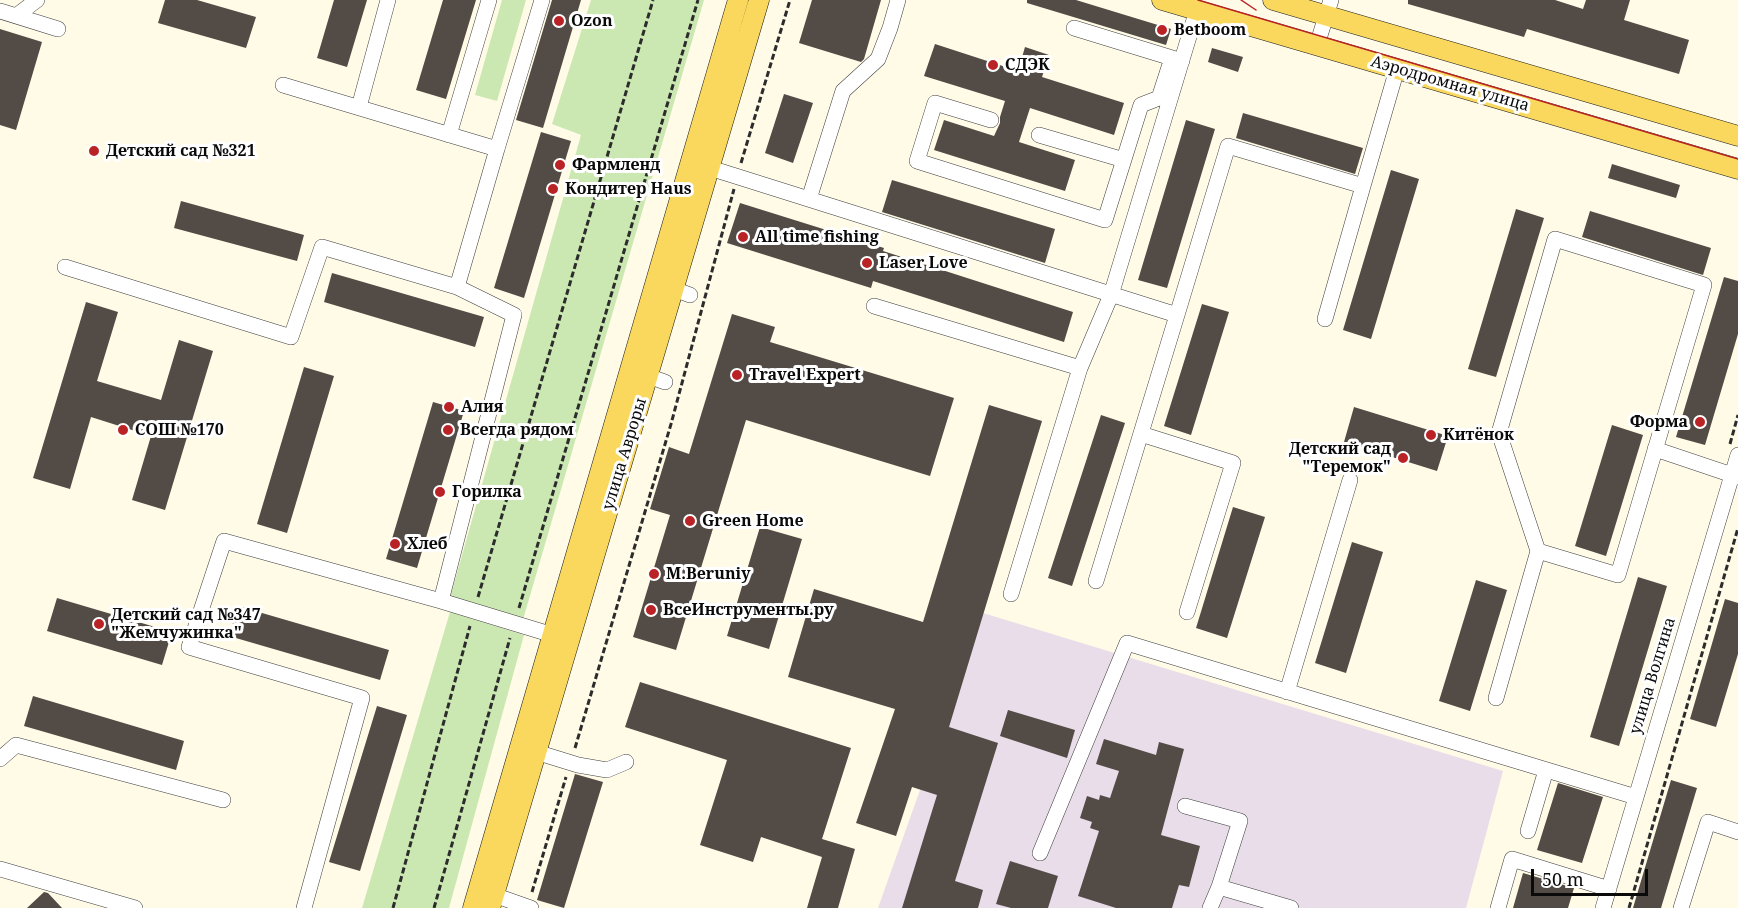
<!DOCTYPE html>
<html>
<head>
<meta charset="utf-8">
<style>
	body { margin:0 }
	#map { position:relative; width:1738px; height:908px; overflow:hidden; background:#fffbe7; font-family:"Noto Serif",serif }
	canvas { display:block }
	.scale { position:absolute; left:1531px; top:869px; width:117px; height:27px; box-sizing:border-box; border:3px solid #0a0a0a; border-top:0; padding-left:8px; font-size:18px; line-height:21px; white-space:nowrap; color:#0a0a0a; -webkit-text-stroke:4px #fff; paint-order:stroke }
</style>
</head>
<body>
<div id="map">
<canvas width="1738" height="908"></canvas>
<div class="scale">50 m</div>
</div>
<script>
const context = document.querySelector('canvas').getContext('2d');
context.lineJoin = 'round';
function fill(path, color) {
  context.fillStyle = color;
  context.fill(path, 'evenodd');
}
function stroke(path, color, width, dash) {
  context.strokeStyle = color;
  context.lineWidth = width;
  context.lineCap = dash ? 'butt' : 'round';
  context.setLineDash(dash || []);
  context.stroke(path);
}
function drawText(font, color, halo, rows, align = 'center') {
  context.font = font + ' "Noto Serif",serif';
  context.lineWidth = 6;
  context.setLineDash([]);
  context.textBaseline = 'middle';
  context.strokeStyle = halo;
  context.fillStyle = color;
  for (const [text, x, y, turn = 0] of rows) {
    context.save();
    context.translate(x, y);
    context.rotate((+turn || 0) * Math.PI / 180);
    context.textAlign = isNaN(turn) ? turn : align;
    if (halo) context.strokeText(text, 0, 0);
    context.fillText(text, 0, 0);
    context.restore();
  }
}
const industrial = new Path2D(`
	M983,613L1503,771L1466,908H878Z`);
const green = new Path2D(`
	M502,0H526L497,101L475,95Z
	M591,0H704L522,623L449,601L581,135L552,124Z
	M450,612L524,635L449,908H362Z`);
const building = new Path2D(`
	M165,0H197L256,17L246,48L158,23Z
	M334,0H367L347,67L317,58Z
	M443,0H476L446,99L416,90Z
	M552,0H581L543,128L516,120Z
	M812,0H881L864,59L861,62L799,43Z
	M1027,0H1076L1171,29L1166,45L1027,3Z
	M1408,0H1555L1583,9L1586,0H1630L1624,20L1689,40L1679,74L1527,29L1524,37L1408,4Z
	M0,29L42,42L16,130L0,125Z
	M935,44L1018,71L1025,47L1049,55L1042,77L1124,103L1114,135L1030,108L1019,142L1075,160L1065,191L934,150L944,120L994,136L1000,123V117L1005,101L924,76Z
	M1212,48L1243,57L1238,72L1208,62Z
	M784,94L813,103L793,163L765,153Z
	M1243,113L1363,148L1355,174L1236,138Z
	M1186,120L1215,129L1167,288L1138,280Z
	M541,132L571,141L524,298L494,288Z
	M1612,164L1680,185L1676,198L1608,178Z
	M1391,170L1419,179L1371,339L1343,330Z
	M892,180L1055,229L1045,263L882,212Z
	M181,201L304,235L297,261L174,228Z
	M740,203L884,248L883,251L1073,312L1064,342L873,281L871,288L727,243Z
	M1516,209L1544,218L1496,377L1468,369Z
	M1590,211L1711,248L1703,275L1582,237Z
	M332,273L484,317L475,347L324,302Z
	M1724,277L1738,281V334L1705,445L1676,437Z
	M86,302L118,312L97,381L161,400L179,340L213,351L165,510L132,500L151,436L91,417L70,489L33,478Z
	M1202,304L1229,312L1191,435L1164,426Z
	M732,314L775,327L770,342L954,398L930,476L746,420L676,650L633,637L670,515L650,509L669,447L689,454Z
	M304,367L334,376L287,533L257,524Z
	M433,402L464,411L417,568L386,559Z
	M989,405L1042,421L949,727L998,743L955,881L983,890L978,908H902L937,795L912,787L896,836L856,823L895,709L788,677L814,589L923,622Z
	M1354,407L1448,436L1437,471L1344,442Z
	M1101,415L1125,423L1072,586L1048,578Z
	M1612,425L1643,435L1606,556L1575,546Z
	M1233,507L1265,517L1227,638L1196,628Z
	M760,527L802,539L769,649L727,636Z
	M1352,542L1383,552L1346,673L1315,663Z
	M1638,577L1667,586L1619,746L1590,737Z
	M1476,580L1507,590L1470,711L1439,701Z
	M57,598L172,632L162,665L47,631Z
	M1725,599L1738,603V654L1716,727L1690,719Z
	M238,606L389,650L380,680L229,636Z
	M640,682L851,748L822,839L855,849L838,908H807L822,857L761,837L753,862L700,845L727,760L625,727Z
	M33,696L184,741L176,770L24,726Z
	M377,706L407,715L360,871L329,862Z
	M1008,710L1075,730L1067,758L1000,736Z
	M1104,739L1156,755L1159,742L1184,749L1161,835L1200,846L1189,887L1179,885L1172,908H1116L1078,896L1099,831L1090,828L1092,822L1080,818L1087,796L1099,800L1100,795L1110,798L1119,771L1096,764Z
	M575,774L603,782L564,908L537,900Z
	M1671,780L1697,788L1661,908H1633Z
	M1558,783L1603,797L1582,863L1537,850Z
	M1010,861L1058,876L1048,908H1011L996,904Z
	M1523,873L1574,888L1568,908H1513Z
	M44,892L48,893L62,908H27Z`);
const path = new Path2D(`
	M741,163L790,0
	M1730,444L1738,415
	M478,597L653,0
	M519,608L698,0
	M575,748L671,424L734,189
	M532,892L566,777
	M393,908L470,626
	M434,908L510,638
	M1629,908L1738,528`);
const minor = new Path2D(`
	M0,11L58,29
	M16,16L37,0
	M1074,28L1172,58
	M1317,45L1331,0
	M283,85L497,149L457,287
	M359,107L388,0
	M991,120L935,103L917,161L1105,220L1141,105L1159,98L1172,58L1182,61
	M449,135L489,0
	M1039,135L1124,160
	M497,149L542,0
	M710,168L1177,315L1096,581
	M809,199L843,91L878,59L890,28L898,0
	M1555,239L1704,285L1618,575L1538,551L1499,433Z
	M65,267L291,337L322,247L457,287L514,315L441,601L224,541L189,647L362,698L304,908
	M674,289L690,295
	M874,306L1080,368
	M1177,315L1228,146L1363,186L1397,69
	M1325,319L1363,186
	M648,376L665,382
	M1141,434L1233,463L1187,612
	M1655,449L1738,477
	M1011,594L1080,368L1111,295L1197,10
	M441,601L553,635
	M1287,692L1350,480
	M1496,698L1538,551
	M536,752L578,765L607,770L626,762
	M0,759L16,745L223,800
	M1185,806L1240,821L1219,887
	M1528,831L1546,770
	M1040,853L1127,643L1636,797
	M0,869L135,908
	M494,895L531,908
	M1210,908L1219,887L1291,908
	M1498,908L1512,859L1609,889
	M1603,908L1738,455
	M1681,908L1708,822L1738,832`);
const major = new Path2D(`
	M1162,0L1738,169
	M1273,0L1738,136
	M473,908L738,0
	M490,908L759,0`);
const tram = new Path2D(`
	M1198,0L1738,159
	M1241,0L1256,10`);
const markers = [
	[559,21,6,"#b92326"],
	[1162,30,6,"#b92326"],
	[993,65,6,"#b92326"],
	[94,151,6,"#b92326"],
	[560,165,6,"#b92326"],
	[553,189,6,"#b92326"],
	[743,237,6,"#b92326"],
	[867,263,6,"#b92326"],
	[737,375,6,"#b92326"],
	[449,407,6,"#b92326"],
	[1700,422,6,"#b92326"],
	[123,430,6,"#b92326"],
	[448,430,6,"#b92326"],
	[1431,435,6,"#b92326"],
	[1403,458,6,"#b92326"],
	[440,492,6,"#b92326"],
	[690,521,6,"#b92326"],
	[395,544,6,"#b92326"],
	[654,574,6,"#b92326"],
	[651,610,6,"#b92326"],
	[99,624,6,"#b92326"]
];
const poiNames = [
	["Ozon",571,21],
	["Betboom",1174,30],
	["СДЭК",1005,65],
	["Детский сад №321",106,151],
	["Фармленд",572,165],
	["Кондитер Haus",565,189],
	["All time fishing",755,237],
	["Laser Love",879,263],
	["Travel Expert",749,375],
	["Алия",461,407],
	["Форма",1688,422,"right"],
	["СОШ №170",135,430],
	["Всегда рядом",460,430],
	["Китёнок",1443,435],
	["Детский сад",1391,449,"right"],
	["\"Теремок\"",1391,467,"right"],
	["Горилка",452,492],
	["Green Home",702,521],
	["Хлеб",407,544],
	["M.Beruniy",666,574],
	["ВсеИнструменты.ру",663,610],
	["Детский сад №347",111,615],
	["\"Жемчужинка\"",111,633]
];
const streetNames = [
	["Аэродромная улица",1450,84,16],
	["улица Авроры",625,454,-73],
	["улица Волгина",1653,676,-73]
];
fill(industrial, '#e9ddea');
fill(green, '#cce8b2');
fill(building, '#524b46');
stroke(minor, '#3d3d3d', 16);
stroke(major, '#1b1b1b', 21);
stroke(path, '#2c2c2c', 3, [6, 3]);
stroke(minor, '#fff', 15);
stroke(major, '#f9d85d', 20);
stroke(tram, '#b92326', 1.5);
for (const [x, y, r, color] of markers) {
  const dot = new Path2D();
  dot.arc(x, y, r, 0, 2 * Math.PI);
  context.fillStyle = color;
  context.fill(dot);
  stroke(dot, '#fff', 2);
}
drawText('bold 16px', '#0a0a0a', '#fff', poiNames, 'left');
drawText('16px', '#0a0a0a', '#fff', streetNames);
</script>
</body>
</html>
